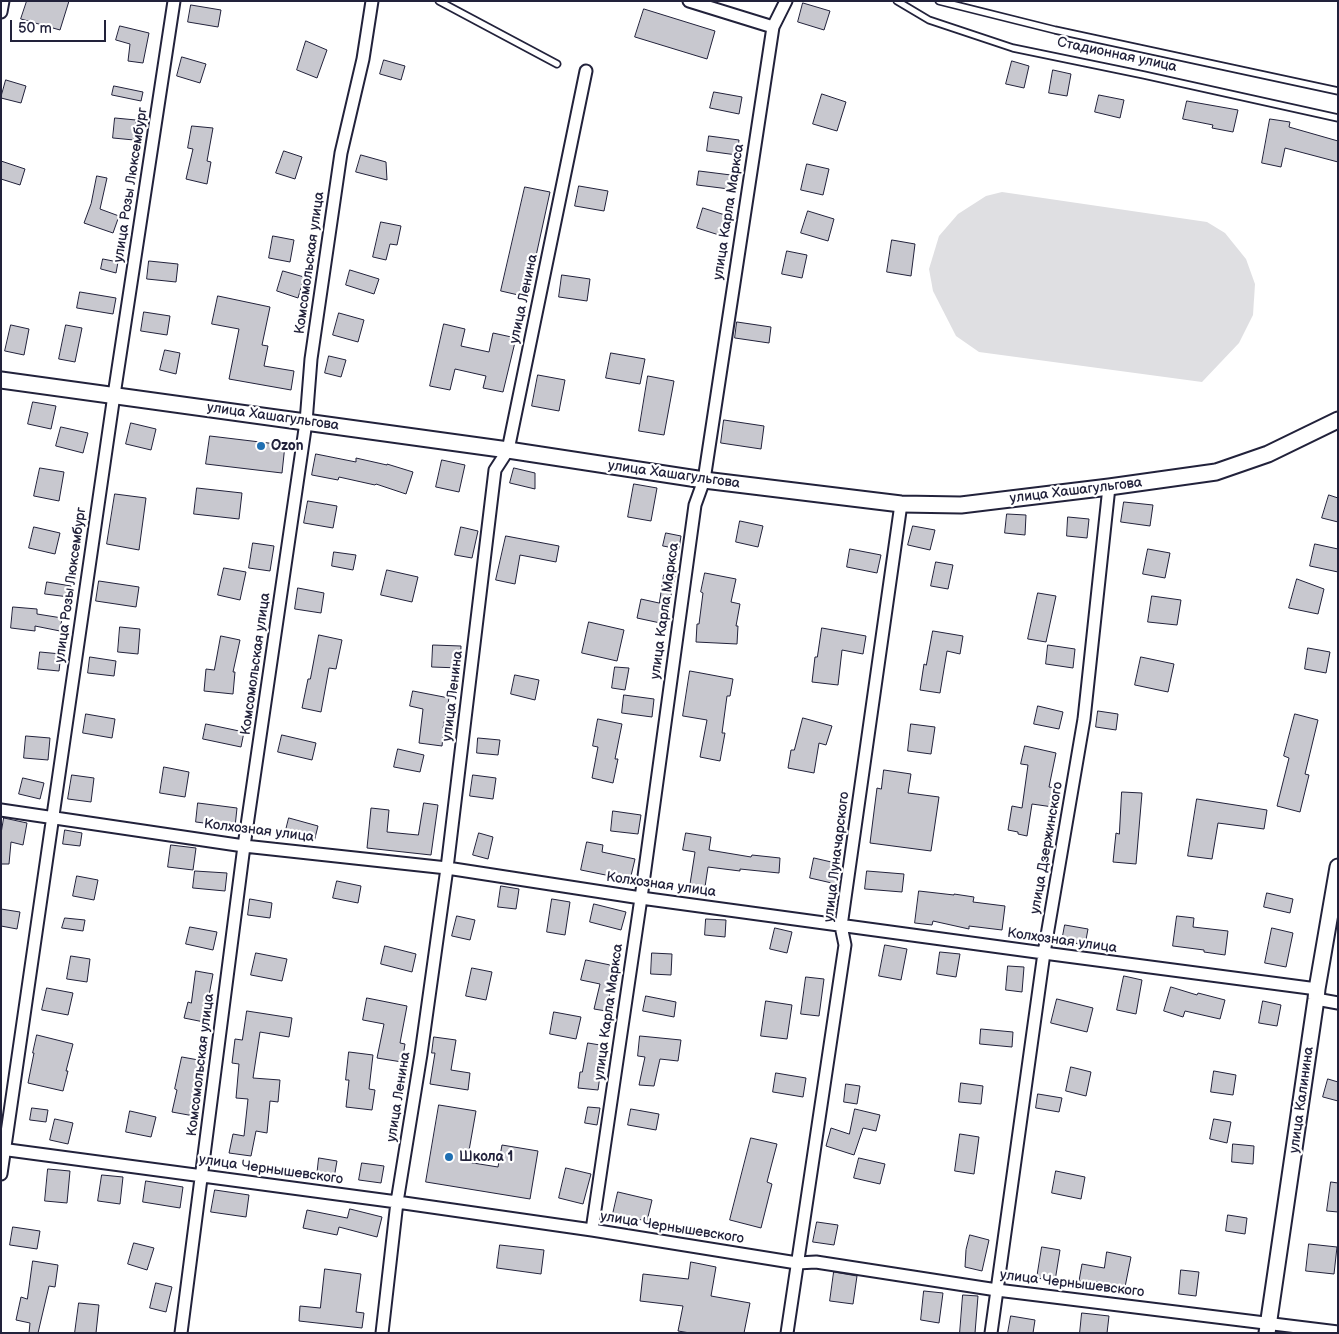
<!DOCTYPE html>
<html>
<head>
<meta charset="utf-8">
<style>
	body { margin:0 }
	#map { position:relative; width:1339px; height:1334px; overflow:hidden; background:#fff; font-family:"Balsamiq Sans",sans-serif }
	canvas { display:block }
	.frame { position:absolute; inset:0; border:2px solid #22223b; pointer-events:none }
	.scale { position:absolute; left:10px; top:20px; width:96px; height:22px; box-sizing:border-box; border:2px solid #22223b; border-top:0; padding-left:6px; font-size:15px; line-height:18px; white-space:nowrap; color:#22223b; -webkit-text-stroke:4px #fff; paint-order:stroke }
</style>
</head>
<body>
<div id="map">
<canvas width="1339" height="1334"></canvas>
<div class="frame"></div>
<div class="scale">50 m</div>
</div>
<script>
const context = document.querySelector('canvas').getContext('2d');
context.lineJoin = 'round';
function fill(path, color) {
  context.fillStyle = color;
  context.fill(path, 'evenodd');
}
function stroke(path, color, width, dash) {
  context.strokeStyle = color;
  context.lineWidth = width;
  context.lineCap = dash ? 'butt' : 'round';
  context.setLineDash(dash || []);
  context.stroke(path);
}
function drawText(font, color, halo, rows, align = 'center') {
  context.font = font + ' "Balsamiq Sans",sans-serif';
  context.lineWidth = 4.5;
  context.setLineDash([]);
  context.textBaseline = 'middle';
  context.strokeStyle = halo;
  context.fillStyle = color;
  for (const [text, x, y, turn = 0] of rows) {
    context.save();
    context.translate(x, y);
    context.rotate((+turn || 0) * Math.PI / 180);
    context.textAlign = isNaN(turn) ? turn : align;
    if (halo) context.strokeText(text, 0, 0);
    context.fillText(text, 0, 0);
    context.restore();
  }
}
const green = new Path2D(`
	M1002,192L1207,222L1225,233L1246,259L1255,284L1253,315L1239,343L1202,382L979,352L956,336L933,291L929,269L939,236L958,214L986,196Z`);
const building = new Path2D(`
	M27,1H69L60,30L21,19Z
	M803,3L830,11L824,30L798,22Z
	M191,5L221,10L218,27L188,22Z
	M644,9L715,31L707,59L635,37Z
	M120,26L149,33L143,63L128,61L130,44L116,40Z
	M306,41L327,50L317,78L297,70Z
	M182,57L206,64L200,83L177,76Z
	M384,60L405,66L401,80L380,74Z
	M1012,61L1029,66L1024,88L1006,84Z
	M1053,70L1071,74L1067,96L1049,93Z
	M6,80L26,86L21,103L1,98Z
	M114,86L143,92L141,101L112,95Z
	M714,92L742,97L739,114L710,108Z
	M822,94L846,102L837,131L813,124Z
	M1099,95L1124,100L1120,118L1095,112Z
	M1187,101L1238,110L1233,132L1212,128L1213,125L1183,119Z
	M115,118L136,120L134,140L113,138Z
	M1270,119L1290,122L1289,127L1338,141V162L1285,148L1281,167L1262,163Z
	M192,126L213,128L207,161L211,162L207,184L186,179L193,149L188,148Z
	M709,136L739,140L737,155L707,151Z
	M284,151L302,157L295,179L276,173Z
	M361,155L386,162L387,180L356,172Z
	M1,161L25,169L20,185L1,179Z
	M807,164L829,169L823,195L801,190Z
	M699,171L731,175L729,189L697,185Z
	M97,176L107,178L100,209L119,216L113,233L84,223L91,204Z
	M579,186L608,191L604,211L575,206Z
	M525,187L550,192L527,297L501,291Z
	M703,208L725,215L719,235L697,228Z
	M808,211L834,219L828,241L801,233Z
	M381,222L401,226L397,245L390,244L386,260L373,257Z
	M273,236L294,240L290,262L269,258Z
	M892,240L915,244L911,276L887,272Z
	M787,251L807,255L802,278L782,274Z
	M103,259L118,262L116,273L101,269Z
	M149,261L178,264L176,282L147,279Z
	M350,270L379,279L374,294L346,285Z
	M283,271L304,277L298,298L277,291Z
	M562,275L590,279L587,301L559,297Z
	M80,292L116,298L113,314L77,308Z
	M218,296L270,307L262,345L268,346L264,366L294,371L291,390L229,379L239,329L212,324Z
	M144,312L170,316L167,335L141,331Z
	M339,313L364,320L358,342L333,335Z
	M737,322L771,327L769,343L735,338Z
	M444,324L465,329L461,346L489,352L493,333L516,338L503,392L483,388L486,376L455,369L450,390L430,386Z
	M11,325L29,329L24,355L5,351Z
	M66,325L82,328L75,362L59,359Z
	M165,350L180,353L176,374L160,370Z
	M611,353L645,359L640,384L606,378Z
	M329,356L346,360L341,377L325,373Z
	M538,375L565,380L559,411L532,406Z
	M648,376L674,381L664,435L639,431Z
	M33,402L56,406L51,429L28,424Z
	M724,420L764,426L761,449L721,443Z
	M131,423L156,429L151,450L126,444Z
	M61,427L88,433L83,453L56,446Z
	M210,436L285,445L282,473L206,464Z
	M316,454L356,462V458L387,465V464L413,472L406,494L376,484L375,485L339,477L338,480L312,475Z
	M442,460L465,465L459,492L436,487Z
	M40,468L64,472L59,501L34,496Z
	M514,468L535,473V489L510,483Z
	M634,484L657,488L651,521L628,517Z
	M197,488L242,493L239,519L194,514Z
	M115,494L146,498L139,550L107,544Z
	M1329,495L1338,498V522L1322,518Z
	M308,501L337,506L333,528L304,523Z
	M1124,502L1153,505L1150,526L1121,522Z
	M1007,514L1026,515L1025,535L1005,533Z
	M1068,517L1089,519L1087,538L1067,536Z
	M740,521L763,526L758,547L736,542Z
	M913,526L935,530L930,550L908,545Z
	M34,527L60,533L55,554L29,548Z
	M461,527L478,531L472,558L455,555Z
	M666,533L681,536L679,549L663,546Z
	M506,536L559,546L556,562L520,555L515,584L496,580Z
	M253,543L274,546L270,571L249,568Z
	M1315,544L1338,549V572L1310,566Z
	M850,549L881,555L877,573L847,567Z
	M1148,549L1170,553L1165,578L1143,574Z
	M334,552L356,555L353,570L332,566Z
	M936,562L953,565L948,589L931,586Z
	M224,568L246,572L240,600L218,595Z
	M387,570L418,577L412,602L381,595Z
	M705,573L736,579L731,602L740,604L736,626H738L737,644L696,642L697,624H699L703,593L701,592Z
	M664,575L675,576L665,624L637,618L641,599L659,603Z
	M1297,579L1324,589L1318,614L1289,608Z
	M99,581L139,587L136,607L96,601Z
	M47,582L71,586L69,597L45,594Z
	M298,588L324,593L321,613L295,609Z
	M1038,593L1056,596L1046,642L1028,639Z
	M1152,596L1181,600L1177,625L1148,622Z
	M13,607L37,609V614L62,618L60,631L35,626V631L11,628Z
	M589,622L624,630L617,661L582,653Z
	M120,627L140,629L138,654L118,652Z
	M822,628L866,636L863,654L842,650L838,685L812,682L815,657H817Z
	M933,631L963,636L960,654L947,651L940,693L920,690L924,664L926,665Z
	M319,635L342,640L336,669L329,668L321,712L302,708L308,679H310Z
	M221,636L240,640L233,672H235L233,694L204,691L206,669L214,670Z
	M433,645L461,646L460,668L432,667Z
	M1048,645L1075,649L1073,668L1046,664Z
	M1308,648L1330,652L1326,673L1305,669Z
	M40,652L61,654L59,671L38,669Z
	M90,657L116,661L114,676L88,673Z
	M1141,657L1174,664L1168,692L1135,685Z
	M615,667L629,668L625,690L612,688Z
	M690,671L733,679L730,696H727L722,733H725L720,761L700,757L707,720L683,716Z
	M515,675L539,680L535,700L511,694Z
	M413,691L449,698L443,728H444L442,746L419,743L423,709L410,706Z
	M624,695L654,699L652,717L622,713Z
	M1038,706L1063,712L1059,729L1034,724Z
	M1098,711L1118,714L1116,730L1096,727Z
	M86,714L115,719L112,738L83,733Z
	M1295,714L1318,720L1305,774L1309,775L1300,812L1277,806L1289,758L1284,756Z
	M803,718L832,726L826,745L819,743L814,773L788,768L791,750H794Z
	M598,719L622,724L615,759H618L613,783L592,778L598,747L593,746Z
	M206,724L244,732L241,747L203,739Z
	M911,724L935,727L931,754L908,751Z
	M282,735L316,743L312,760L278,752Z
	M26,736L50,738L48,760L24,758Z
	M478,738L500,740L498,755L477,753Z
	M1025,746L1056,753L1049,787L1055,788L1053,807L1032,804L1027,836L1018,834V832L1008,830L1012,806L1022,808L1028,765L1021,764Z
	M398,749L424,755L420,772L394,767Z
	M164,767L189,772L185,797L160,793Z
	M884,770L911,774L908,793L939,797L931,851L870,843L877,788L881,789Z
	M72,775L94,778L91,802L68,799Z
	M473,775L496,778L493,799L470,796Z
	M23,778L44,783L40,799L19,794Z
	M1122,792L1142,793L1136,864L1113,862L1116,833L1119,834Z
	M1197,799L1267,810L1264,829L1218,823L1212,859L1188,856Z
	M198,803L237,808L235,827L196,822Z
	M424,803L438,805L431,855L367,848L371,808L389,810L387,832L418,835Z
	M613,811L641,815L638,834L611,831Z
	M4,818L27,823L23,845L11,842L9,864H1V834Z
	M289,818L318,826L314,842L285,834Z
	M65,830L82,833L80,846L63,844Z
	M479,833L493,837L488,859L473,855Z
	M686,833L711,837L709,850L751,857L752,855L780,858L779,873L740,869V871L708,867L705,887L690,884L695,852L683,850Z
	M587,842L603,845L602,852L635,859L630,880L581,870Z
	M171,845L196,848L193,870L168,867Z
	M814,858L840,864L836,884L810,878Z
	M195,871L227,873L225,891L193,888Z
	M867,871L904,874L902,892L865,889Z
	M77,876L98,880L94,900L73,896Z
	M337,881L361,886L358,903L333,898Z
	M501,886L519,889L516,909L498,907Z
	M919,891L954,895V894L974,897L973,902L1005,906L1002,930L969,926V929L933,921L932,925L915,923Z
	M1267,893L1293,899L1290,913L1264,907Z
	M250,899L272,903L270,918L248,915Z
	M552,899L570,902L565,935L547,932Z
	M594,904L626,912L621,930L590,922Z
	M1,909L20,912L17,929L1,926Z
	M457,916L475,920L470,940L452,936Z
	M1177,916L1194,918L1193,927L1228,931L1225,955L1204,952V950L1173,946Z
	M65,918L85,920L83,931L62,928Z
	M706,919L726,920L725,937L705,935Z
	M1065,925L1088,929L1085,945L1062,941Z
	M190,927L217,932L213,950L186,944Z
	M775,928L792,932L787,953L770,949Z
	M1272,928L1293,933L1286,967L1265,963Z
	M885,945L907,949L901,980L879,976Z
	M385,946L416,954L412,972L381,964Z
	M940,952L960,954L956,977L937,974Z
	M256,953L287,959L282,981L251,975Z
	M652,953L672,954L671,975L651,974Z
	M71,956L90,959L87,982L67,979Z
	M586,960L615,966L609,998L614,999L612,1012L594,1009L600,984L581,980Z
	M1008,966L1024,967L1022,992L1006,990Z
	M472,968L492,972L486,1000L466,996Z
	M196,971L213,974L204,1022L184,1018L188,1002L191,1003Z
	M1124,976L1142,980L1136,1014L1117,1010Z
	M806,977L824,979L819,1016L801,1014Z
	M1171,987L1197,995L1198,993L1225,1000L1220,1019L1185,1011L1183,1017L1164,1011Z
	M47,988L73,993L68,1015L42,1010Z
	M646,996L676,1002L674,1017L643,1011Z
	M367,998L407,1006L400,1043L405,1044L402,1062L377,1058L384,1024L363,1020Z
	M1057,999L1093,1008L1087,1032L1051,1023Z
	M766,1001L792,1005L787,1039L761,1036Z
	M1263,1001L1281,1005L1277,1026L1259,1023Z
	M247,1011L292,1018L289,1037L260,1032L253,1078L280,1080L278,1102L270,1101L267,1133L256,1131L251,1156L229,1153L233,1134L244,1136L248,1099L236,1098L239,1064L232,1063L235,1039L242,1040Z
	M554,1012L581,1017L576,1039L550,1034Z
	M981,1029L1013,1032L1012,1047L980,1044Z
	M37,1035L73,1044L66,1071H68L63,1091L28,1083L34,1053H33Z
	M640,1036L681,1040L678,1061L660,1059L654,1086L639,1085L645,1057L638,1056Z
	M434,1037L456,1040L451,1070L470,1073L468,1090L430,1084L435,1053H432Z
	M588,1043L606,1046L604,1061H602L598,1090L578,1088L580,1072H582Z
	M349,1052L373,1055L369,1089L375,1090L372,1110L346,1107L349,1080H346Z
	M182,1057L204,1061L196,1099L198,1100L194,1116L172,1112L177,1090L175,1089Z
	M1071,1067L1091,1072L1086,1096L1066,1091Z
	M1214,1071L1236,1075L1233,1095L1211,1092Z
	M776,1073L806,1078L803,1097L773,1092Z
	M1328,1079L1338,1082V1101L1323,1097Z
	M961,1083L983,1086L981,1104L959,1102Z
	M846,1084L860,1086L857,1104L844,1102Z
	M1038,1094L1062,1098L1059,1112L1036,1108Z
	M439,1105L476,1111L467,1162L498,1167L502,1145L538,1151L530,1199L426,1182Z
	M588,1107L600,1108L597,1125L585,1123Z
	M32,1108L48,1110L46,1122L30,1120Z
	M631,1109L659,1114L656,1130L628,1125Z
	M855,1109L880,1115L876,1131L863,1128L854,1155L826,1146L831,1128L849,1134Z
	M130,1111L156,1117L151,1137L126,1132Z
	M55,1119L73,1123L68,1144L50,1140Z
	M1214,1119L1231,1122L1227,1143L1210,1139Z
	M960,1134L979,1137L974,1174L955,1171Z
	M751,1138L777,1144L767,1182L772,1184L761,1228L730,1220Z
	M1233,1144L1254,1146L1253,1164L1232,1162Z
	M319,1158L337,1161L334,1178L317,1176Z
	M859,1158L885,1164L880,1184L854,1178Z
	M362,1163L384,1166L381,1183L359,1180Z
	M566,1168L591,1174L583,1204L559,1198Z
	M48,1169L70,1171L67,1203L45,1201Z
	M1056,1171L1085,1177L1081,1199L1052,1193Z
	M102,1175L123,1177L120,1204L98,1201Z
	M146,1181L183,1187L180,1208L143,1202Z
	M1331,1182L1338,1183V1212L1327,1211Z
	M215,1190L249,1195L246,1217L211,1212Z
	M618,1192L652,1200L647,1221L613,1214Z
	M350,1209L382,1217L377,1237L339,1227L337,1235L303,1228L307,1210L347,1218Z
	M1228,1215L1247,1218L1245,1234L1226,1231Z
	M817,1222L838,1225L834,1245L813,1242Z
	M13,1227L40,1231L37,1249L10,1245Z
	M970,1235L989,1240L982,1271L965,1267L966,1250Z
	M134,1243L154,1248L147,1270L128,1264Z
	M1309,1244L1337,1247L1334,1274L1306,1271Z
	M500,1245L544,1250L541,1274L497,1268Z
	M1042,1247L1060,1250L1055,1281L1037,1278Z
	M1107,1252L1131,1257L1125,1287L1096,1282V1284L1079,1281L1082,1264L1104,1268Z
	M33,1261L58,1265L55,1287L49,1286L38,1333H29L30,1323L16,1320L21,1297L27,1299Z
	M691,1262L716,1267L711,1296L750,1303L744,1333H690L678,1331L683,1306L640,1301L643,1274L688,1279Z
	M325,1269L361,1274L356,1312L364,1313L362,1328L299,1321L300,1306L320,1308Z
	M1181,1270L1199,1272L1196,1296L1179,1294Z
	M834,1272L857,1276L853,1304L830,1301Z
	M156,1283L172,1287L166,1312L150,1308Z
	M924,1291L943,1293L939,1323L921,1320Z
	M963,1295L978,1296L975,1333H960Z
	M79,1303L99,1305L96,1333H75Z
	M1082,1313L1109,1316L1107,1333H1080Z
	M1011,1316L1035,1320L1033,1333H1008Z`);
const lane = new Path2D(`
	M439,1L557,64
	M897,1L929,20L1013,48L1144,75L1338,118
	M939,1L1055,30L1338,91`);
const street = new Path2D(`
	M689,1L773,27
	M1,12L3,1
	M1,810L244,846L447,868L641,898L1044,953L1317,989
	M1316,999L1338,1003
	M1,1149L397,1202L592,1230L797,1263L816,1262L997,1290L1338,1332
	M1,1174L114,395L174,1
	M592,1230L641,898L695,505L704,480L773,27L786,1
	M181,1333L244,846L306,422L311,359L341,153L363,59L372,1
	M382,1333L397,1202L421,1054L447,868L495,470L508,450L586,71
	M787,1333L845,945L841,926L901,504
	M991,1333L1044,953L1084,719L1109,487`);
const secondary = new Path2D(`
	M1,380L508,450L704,480L901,504L961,505L1109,487L1216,472L1268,454L1338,420
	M1267,1333L1316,999L1317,989L1338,867`);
const markers = [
	[261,446,5,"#1f6fb2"],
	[449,1157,5,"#1f6fb2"]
];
const streetNames = [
	["Стадионная улица",1117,55,12],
	["улица Розы Люксембург",131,185,-81],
	["улица Карла Маркса",729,212,-81],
	["Комсомольская улица",310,263,-82],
	["улица Ленина",524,299,-78],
	["улица Хашагульгова",273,417,8],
	["улица Хашагульгова",674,475,8],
	["улица Хашагульгова",1076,491,-7],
	["улица Розы Люксембург",71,585,-82],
	["улица Карла Маркса",665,611,-82],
	["Комсомольская улица",256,664,-82],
	["улица Ленина",453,696,-83],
	["Колхозная улица",259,831,7],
	["улица Дзержинского",1047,848,-80],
	["улица Луначарского",837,857,-83],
	["Колхозная улица",661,885,8],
	["Колхозная улица",1062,941,8],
	["улица Карла Маркса",609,1012,-82],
	["Комсомольская улица",201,1065,-83],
	["улица Ленина",399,1097,-81],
	["улица Калинина",1302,1100,-82],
	["улица Чернышевского",271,1170,8],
	["улица Чернышевского",672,1228,9],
	["улица Чернышевского",1072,1284,7]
];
const poiNames = [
	["Ozon",271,446],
	["Школа 1",459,1157]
];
fill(green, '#dfdfe2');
fill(building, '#c8c8cf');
stroke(building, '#22223b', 1);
stroke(lane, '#22223b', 9);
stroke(street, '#22223b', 15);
stroke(secondary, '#22223b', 19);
stroke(lane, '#fff', 5.5);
stroke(street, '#fff', 11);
stroke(secondary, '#fff', 15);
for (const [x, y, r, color] of markers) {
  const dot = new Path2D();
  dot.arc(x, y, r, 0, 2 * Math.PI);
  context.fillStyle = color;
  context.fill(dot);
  stroke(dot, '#fff', 2);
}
drawText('14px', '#22223b', '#fff', streetNames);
drawText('bold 14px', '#22223b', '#fff', poiNames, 'left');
</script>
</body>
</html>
